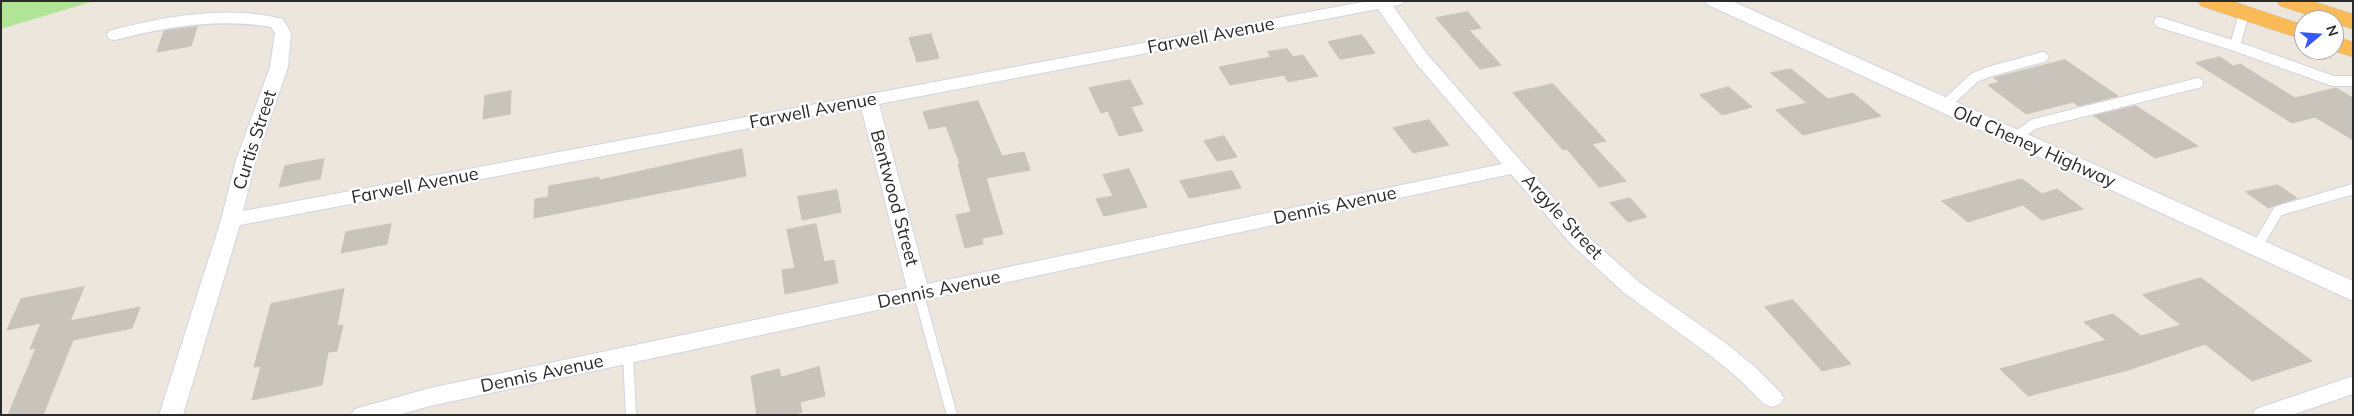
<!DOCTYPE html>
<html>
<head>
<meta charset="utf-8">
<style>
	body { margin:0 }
	#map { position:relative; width:2354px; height:416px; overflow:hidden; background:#ede6dc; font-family:Mulish,sans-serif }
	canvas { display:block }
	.frame { position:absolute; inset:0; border:2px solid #2a2a2a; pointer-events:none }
	.north { position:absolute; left:2294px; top:10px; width:50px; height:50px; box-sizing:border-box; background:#fff; border:1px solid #aaa; border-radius:50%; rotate:72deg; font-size:14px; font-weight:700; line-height:20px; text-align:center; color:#2a2a2a }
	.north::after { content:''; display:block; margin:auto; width:18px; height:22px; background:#3758fe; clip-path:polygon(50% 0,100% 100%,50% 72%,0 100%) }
</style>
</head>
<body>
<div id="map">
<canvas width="2354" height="416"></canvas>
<div class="frame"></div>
<div class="north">N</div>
</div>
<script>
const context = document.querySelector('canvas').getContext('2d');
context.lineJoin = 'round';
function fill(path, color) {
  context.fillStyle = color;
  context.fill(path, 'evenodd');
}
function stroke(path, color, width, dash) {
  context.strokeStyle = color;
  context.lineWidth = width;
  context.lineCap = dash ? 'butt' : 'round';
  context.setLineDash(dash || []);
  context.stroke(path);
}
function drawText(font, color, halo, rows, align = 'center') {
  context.font = font + ' Mulish,sans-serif';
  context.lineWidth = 4.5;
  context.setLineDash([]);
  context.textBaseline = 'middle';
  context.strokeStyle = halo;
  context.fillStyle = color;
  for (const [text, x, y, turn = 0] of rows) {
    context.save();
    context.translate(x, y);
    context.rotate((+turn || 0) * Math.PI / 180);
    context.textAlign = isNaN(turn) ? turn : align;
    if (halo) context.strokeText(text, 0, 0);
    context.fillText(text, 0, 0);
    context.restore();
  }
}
const green = new Path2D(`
	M1,1H94L1,29Z`);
const building = new Path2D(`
	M1468,12L1481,28L1469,30L1501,65L1480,69L1436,18Z
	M197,27L191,46L157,52L164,31Z
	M931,34L939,58L917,62L909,38Z
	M1362,35L1375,53L1340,59L1328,42Z
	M1287,49L1293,57L1303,55L1318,76L1288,82L1284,75L1230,85L1219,67L1271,57L1268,52Z
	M2220,57L2233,66L2240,64L2295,98L2336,88L2353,98V140L2315,117L2292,123L2196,63Z
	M2065,60L2118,96L2078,106L2073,102L2026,114L1988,85L2000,82L1994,78Z
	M1791,69L1828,99L1853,93L1881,116L1803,135L1776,110L1807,103L1771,73Z
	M1130,80L1143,104L1131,107L1143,131L1119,136L1108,111L1101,113L1089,88Z
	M1553,84L1606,141L1592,144L1626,181L1599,187L1567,149L1563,150L1513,93Z
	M1729,87L1752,107L1722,115L1700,95Z
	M511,91L510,114L483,119L485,96Z
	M978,101L1002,156L1024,152L1030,170L986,178L1003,234L982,238L983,244L965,248L956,215L971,212L958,164H960L946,126L929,129L923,112Z
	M2136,106L2198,146L2155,158L2094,116Z
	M1429,120L1449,145L1413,153L1393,128Z
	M1224,136L1237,157L1217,161L1204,141Z
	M742,149L746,176L534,218L535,199L548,197L549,186L599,177V180Z
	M324,159L320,179L279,187L285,166Z
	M1129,169L1147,207L1104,216L1096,199L1113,196L1103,175Z
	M1232,171L1241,188L1189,198L1180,181Z
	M2022,179L2042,194L2057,189L2083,209L2042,220L2023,205L1968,222L1942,201Z
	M2278,185L2297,198L2268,208L2246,192Z
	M837,190L841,212L802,220L798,197Z
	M1630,198L1647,217L1628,222L1610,203Z
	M391,224L387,244L341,253L346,232Z
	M816,224L824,262L834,260L838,283L785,294L782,270L795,268L787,230Z
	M2201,278L2312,361L2252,381L2205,344L2128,370L2028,396L2000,369L2106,340L2084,322L2113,314L2141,336L2181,325L2143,295Z
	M84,287L70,321L140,307L132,328L73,340L43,415H8L36,348L30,349L41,323L7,330L21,299Z
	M344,289L337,326L343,325L337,351L328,352L322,385L252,400L261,366L254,367L271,304Z
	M1793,300L1851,364L1822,371L1765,307Z
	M819,367L825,396L800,402L802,412L791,415H757L751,376L779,369L781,377Z`);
const service = new Path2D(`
	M2244,13L2235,46L2333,81H2353
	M2159,22L2235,46
	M1944,106L1974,78L1988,72L2043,57
	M2014,138L2034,124L2198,83
	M2256,248L2278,211L2353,189
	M919,295L952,415
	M628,356L631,415`);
const minor = new Path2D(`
	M1368,1H1404L1402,4L1393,6L1427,54L1585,234L1639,282L1727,344L1755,367L1780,392L1784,398L1780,404L1772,407L1764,404L1739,379L1711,356L1623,292L1571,244L1511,174L430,406L398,415H351L355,409L430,388L907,288L861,107L240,225L183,415H159L221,220L236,160L270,67L275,33L271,27C217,18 167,27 115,40L109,39L107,35L109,31C166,16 225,5 283,19L291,33L288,67L256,160L243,211ZM1378,9L1415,62L1502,164L927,284L879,104Z
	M2353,376V394L2292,415H2252L2256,409Z`);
const tertiary = new Path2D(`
	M1705,1H1732L2353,281V301L1708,5Z`);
const trunk = new Path2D(`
	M2198,1H2232L2304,25V40L2201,6Z
	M2277,1H2312L2353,14V29L2334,23V20H2324L2280,6Z
	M2334,36L2353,42V57L2331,50H2334Z`);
const streetNames = [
	["Farwell Avenue",1211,36,-11],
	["Farwell Avenue",813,111,-11],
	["Curtis Street",255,140,-72],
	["Old Cheney Highway",2034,147,24],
	["Farwell Avenue",415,186,-11],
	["Bentwood Street",894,198,75],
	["Dennis Avenue",1335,206,-12],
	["Argyle Street",1562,217,47],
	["Dennis Avenue",939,290,-12],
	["Dennis Avenue",542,374,-12]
];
fill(green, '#b0e597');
fill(building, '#c8c3bb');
stroke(building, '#c8c2b5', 1);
stroke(service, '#d1d4e3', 12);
stroke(minor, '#d1d4e3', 2);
stroke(tertiary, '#d1d4e3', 2);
stroke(trunk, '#c8c8c8', 1);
stroke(service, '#fff', 10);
fill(minor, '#fff');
fill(tertiary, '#fff');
fill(trunk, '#faba56');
drawText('18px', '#2a2a2a', '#fff', streetNames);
</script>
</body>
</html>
